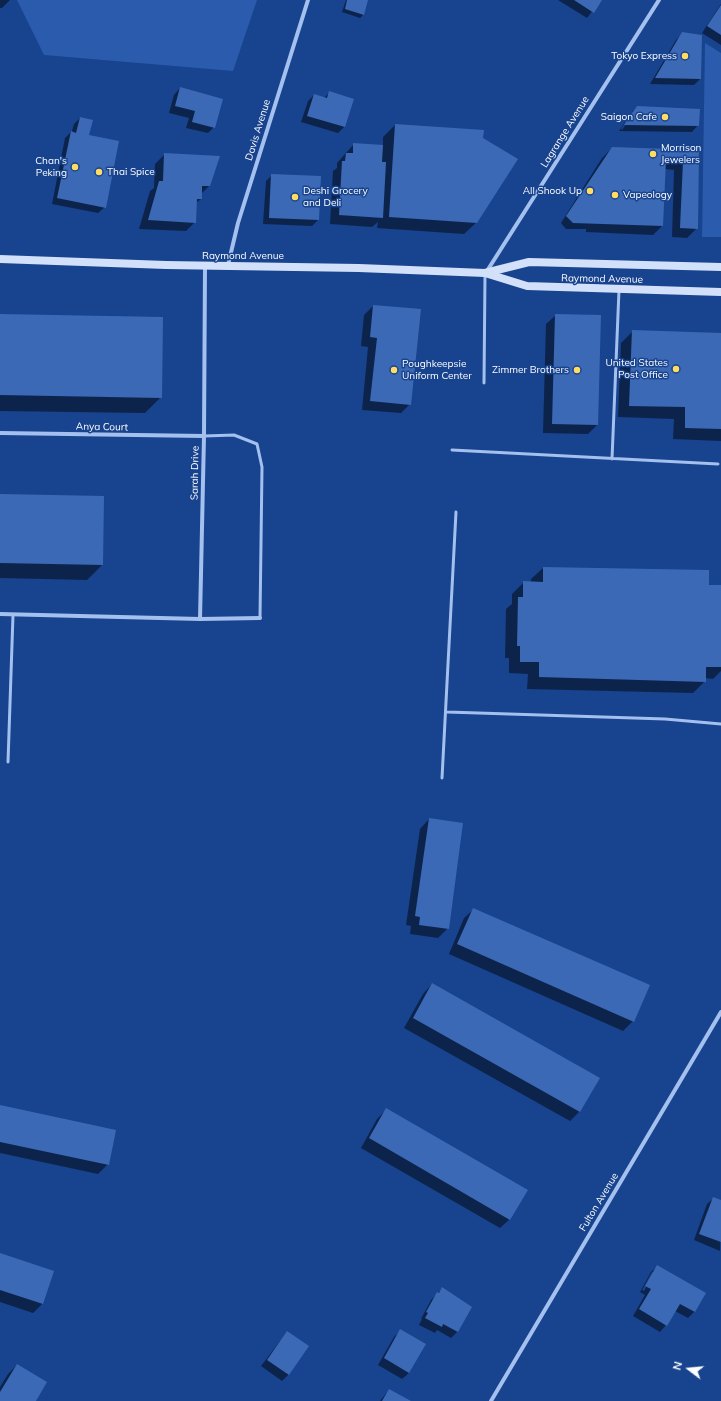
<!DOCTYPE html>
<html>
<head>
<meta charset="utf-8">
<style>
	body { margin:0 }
	#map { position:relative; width:721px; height:1401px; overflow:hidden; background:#18438e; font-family:Mulish,sans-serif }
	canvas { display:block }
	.north { position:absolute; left:669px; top:1349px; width:40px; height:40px; -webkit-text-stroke:3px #18438e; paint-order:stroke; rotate:286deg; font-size:11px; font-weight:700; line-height:16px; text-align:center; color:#fff }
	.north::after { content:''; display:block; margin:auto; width:14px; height:18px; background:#fff; clip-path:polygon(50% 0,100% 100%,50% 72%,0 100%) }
</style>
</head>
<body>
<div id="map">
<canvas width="721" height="1401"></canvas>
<div class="north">N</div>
</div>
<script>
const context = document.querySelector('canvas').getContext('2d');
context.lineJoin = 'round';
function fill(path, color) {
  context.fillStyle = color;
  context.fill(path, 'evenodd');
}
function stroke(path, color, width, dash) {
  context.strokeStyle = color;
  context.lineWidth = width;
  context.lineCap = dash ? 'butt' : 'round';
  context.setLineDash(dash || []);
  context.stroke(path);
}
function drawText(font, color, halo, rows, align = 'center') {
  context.font = font + ' Mulish,sans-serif';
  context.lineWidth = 3;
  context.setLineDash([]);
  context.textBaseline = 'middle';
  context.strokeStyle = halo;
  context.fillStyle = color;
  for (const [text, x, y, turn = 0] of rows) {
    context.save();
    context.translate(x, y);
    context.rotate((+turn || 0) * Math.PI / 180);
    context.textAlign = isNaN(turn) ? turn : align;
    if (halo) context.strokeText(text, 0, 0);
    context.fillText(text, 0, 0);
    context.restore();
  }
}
const green = new Path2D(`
	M17,0H257L233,71L44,55Z
	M705,43L721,53V237H702Z`);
const shadow = new Path2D(`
	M0,0H10L2,8H0Z
	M346,0H367L363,15L360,18L342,12Z
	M558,0H601L587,18Z
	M721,4V45L702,33Z
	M683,33L701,78L694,85L650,84L676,40Z
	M180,88L214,127L208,133L186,128L189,118L169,113L174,95Z
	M329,93L352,100L344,127L338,133L301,122L308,101L314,95L324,98Z
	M637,107L698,125L692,132L619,131L631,113L621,129L622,130L634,112H632Z
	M80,118L88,136L105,207L98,213L52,204L65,138L72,131L74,124Z
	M395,125L477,222L464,234L377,228L378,222L372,227L330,224L333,171L337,168V163L354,144L383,146V137Z
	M612,148L698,151L697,228L687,238L672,237L674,170L665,169L662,226L653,235L586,232V229H566L561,223L602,158Z
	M165,154L209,186L201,194V199L196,203L195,222L186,231L139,229L150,191L154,188L155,164Z
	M272,175L318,220L312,226L263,224L266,181Z
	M373,306L410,404L401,413L362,410L368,347L361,346L364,315Z
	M0,315L161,397L145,413L0,411Z
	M556,315L597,425L588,434L543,433L546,324Z
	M633,331L721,334V441L673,439L674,419L618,417L621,343Z
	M0,495L102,565L87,580L0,578Z
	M543,568L721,586V671L713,679L705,678V681L693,693L527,689L528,674L509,673V658H505L506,609L512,604V594L524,582H531V579Z
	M429,819L448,928L438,938L410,934L411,926L406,925L420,829Z
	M474,909L633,1021L623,1031L449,954L464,918Z
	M432,984L598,1078L579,1112L570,1121L404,1028L423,994Z
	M0,1106L108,1164L98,1174L0,1153Z
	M386,1110L510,1219L500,1228L361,1148L377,1119Z
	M714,1198L721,1201L720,1251L694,1240L707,1204Z
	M0,1254L52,1272L42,1304L33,1313L0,1302Z
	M658,1266L704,1293L694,1312L688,1318L675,1311L666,1325L660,1332L633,1316L645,1295L640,1292L651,1272ZM652,1272H654L644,1291L642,1290Z
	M442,1289L471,1308L457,1332L451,1338L437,1330L435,1333L419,1325L422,1319H421L431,1300Z
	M400,1331L409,1373L402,1379L378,1365L394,1337Z
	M287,1332L289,1374L282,1381L261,1366Z
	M17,1365L35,1401H0V1387L8,1374Z
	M389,1390L409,1401H380Z`);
const building = new Path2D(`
	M347,0H368L364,15L345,9Z
	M574,0H602L594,13Z
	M721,5V35L707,26Z
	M682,32L702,35L701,79L655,78Z
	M180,87L223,99L215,128L192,122L195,111L175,106Z
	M329,91L354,99L345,127L307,116L314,94L327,98Z
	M637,106L700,109L699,126L624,125Z
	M80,117L93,120L89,135L119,141L106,208L57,198L71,131L76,133Z
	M395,124L484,130L483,138L518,159L477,223L389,217Z
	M353,143L383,145L382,162H386L383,218L339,215L342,161H345L346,153H353Z
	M612,147L699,150L698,229L680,228L683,161L666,160L663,226L573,223L566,216Z
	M164,153L220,156L210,186H202V199H197L196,223L148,220L159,181H163Z
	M271,174L321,176L319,220L269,218Z
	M373,305L421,309L411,405L370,401L377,338L370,337Z
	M0,314L163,317L162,398L0,395Z
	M555,314L601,315L598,425L552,424Z
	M632,330L721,333V429L685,428V407L629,406Z
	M0,494L104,496L103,565L0,563Z
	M543,567L709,570V585H721V667H706V682L539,677V662H520V646H517L518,597H523V581L543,582Z
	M429,818L463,823L449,929L419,925L420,917L415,916Z
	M473,908L650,985L634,1022L457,944Z
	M432,983L600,1078L580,1112L413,1018Z
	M0,1105L116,1130L109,1165L0,1142Z
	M386,1108L528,1190L510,1220L369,1138Z
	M713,1197L721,1200V1242L699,1234Z
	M0,1253L54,1271L43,1304L0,1290Z
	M657,1265L706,1293L695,1312L680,1304L667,1326L639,1309L651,1289L645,1286Z
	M442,1287L472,1307L458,1332L443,1324L442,1327L425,1318L428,1313L426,1312L437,1292L439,1293Z
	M400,1329L426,1344L409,1373L384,1358Z
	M287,1331L309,1346L289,1375L267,1360Z
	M17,1364L47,1382L36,1401H0V1392Z
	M389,1389L411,1401H382Z`);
const service = new Path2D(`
	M484,383L485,275
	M204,436L234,435L257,444L262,467L260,618
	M452,450L718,464
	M612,459L619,290
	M447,712L665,719L721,724
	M8,762L13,615
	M442,778L456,512`);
const minor = new Path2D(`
	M228,265L238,223L308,0
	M205,266L204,436L200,619L260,618
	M487,271L659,0
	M0,433L204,436
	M0,614L200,619
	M491,1401L721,1012`);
const secondary = new Path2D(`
	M0,259L166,265L359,268L485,273L527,286L721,292
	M485,273L529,262L721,267`);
const markers = [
	[685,56,4,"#ffdd62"],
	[665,117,4,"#ffdd62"],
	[653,154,4,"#ffdd62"],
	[75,167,4,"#ffdd62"],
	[99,172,4,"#ffdd62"],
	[590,191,4,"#ffdd62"],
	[615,195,4,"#ffdd62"],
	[295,197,4,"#ffdd62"],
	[676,369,4,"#ffdd62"],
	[394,370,4,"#ffdd62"],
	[577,370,4,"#ffdd62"]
];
const poiNames = [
	["Tokyo Express",677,56],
	["Saigon Cafe",657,117],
	["Morrison",661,148,"left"],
	["Jewelers",661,160,"left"],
	["Chan's",67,161],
	["Peking",67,173],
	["Thai Spice",107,172,"left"],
	["Deshi Grocery",303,191,"left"],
	["and Deli",303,203,"left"],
	["All Shook Up",582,191],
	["Vapeology",623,195,"left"],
	["United States",668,363],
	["Post Office",668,375],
	["Poughkeepsie",402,364,"left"],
	["Uniform Center",402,376,"left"],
	["Zimmer Brothers",569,370]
];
const streetNames = [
	["Davis Avenue",258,130,-73],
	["Lagrange Avenue",565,132,-58],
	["Raymond Avenue",243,256],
	["Raymond Avenue",602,279,1],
	["Anya Court",102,427,1],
	["Sarah Drive",195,473,-89],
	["Fulton Avenue",599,1202,-59]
];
fill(green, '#2a5bad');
fill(shadow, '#0007');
fill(building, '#3c69b5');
stroke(service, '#a4c0ef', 3);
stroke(minor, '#a4c0ef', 4);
stroke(secondary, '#d2e0fa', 8);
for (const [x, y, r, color] of markers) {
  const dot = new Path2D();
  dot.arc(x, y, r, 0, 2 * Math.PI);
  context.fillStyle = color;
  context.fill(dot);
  stroke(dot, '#18438e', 1.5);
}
drawText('10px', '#fff', '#18438e', poiNames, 'right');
drawText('10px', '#fff', '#18438e', streetNames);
</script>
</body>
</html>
